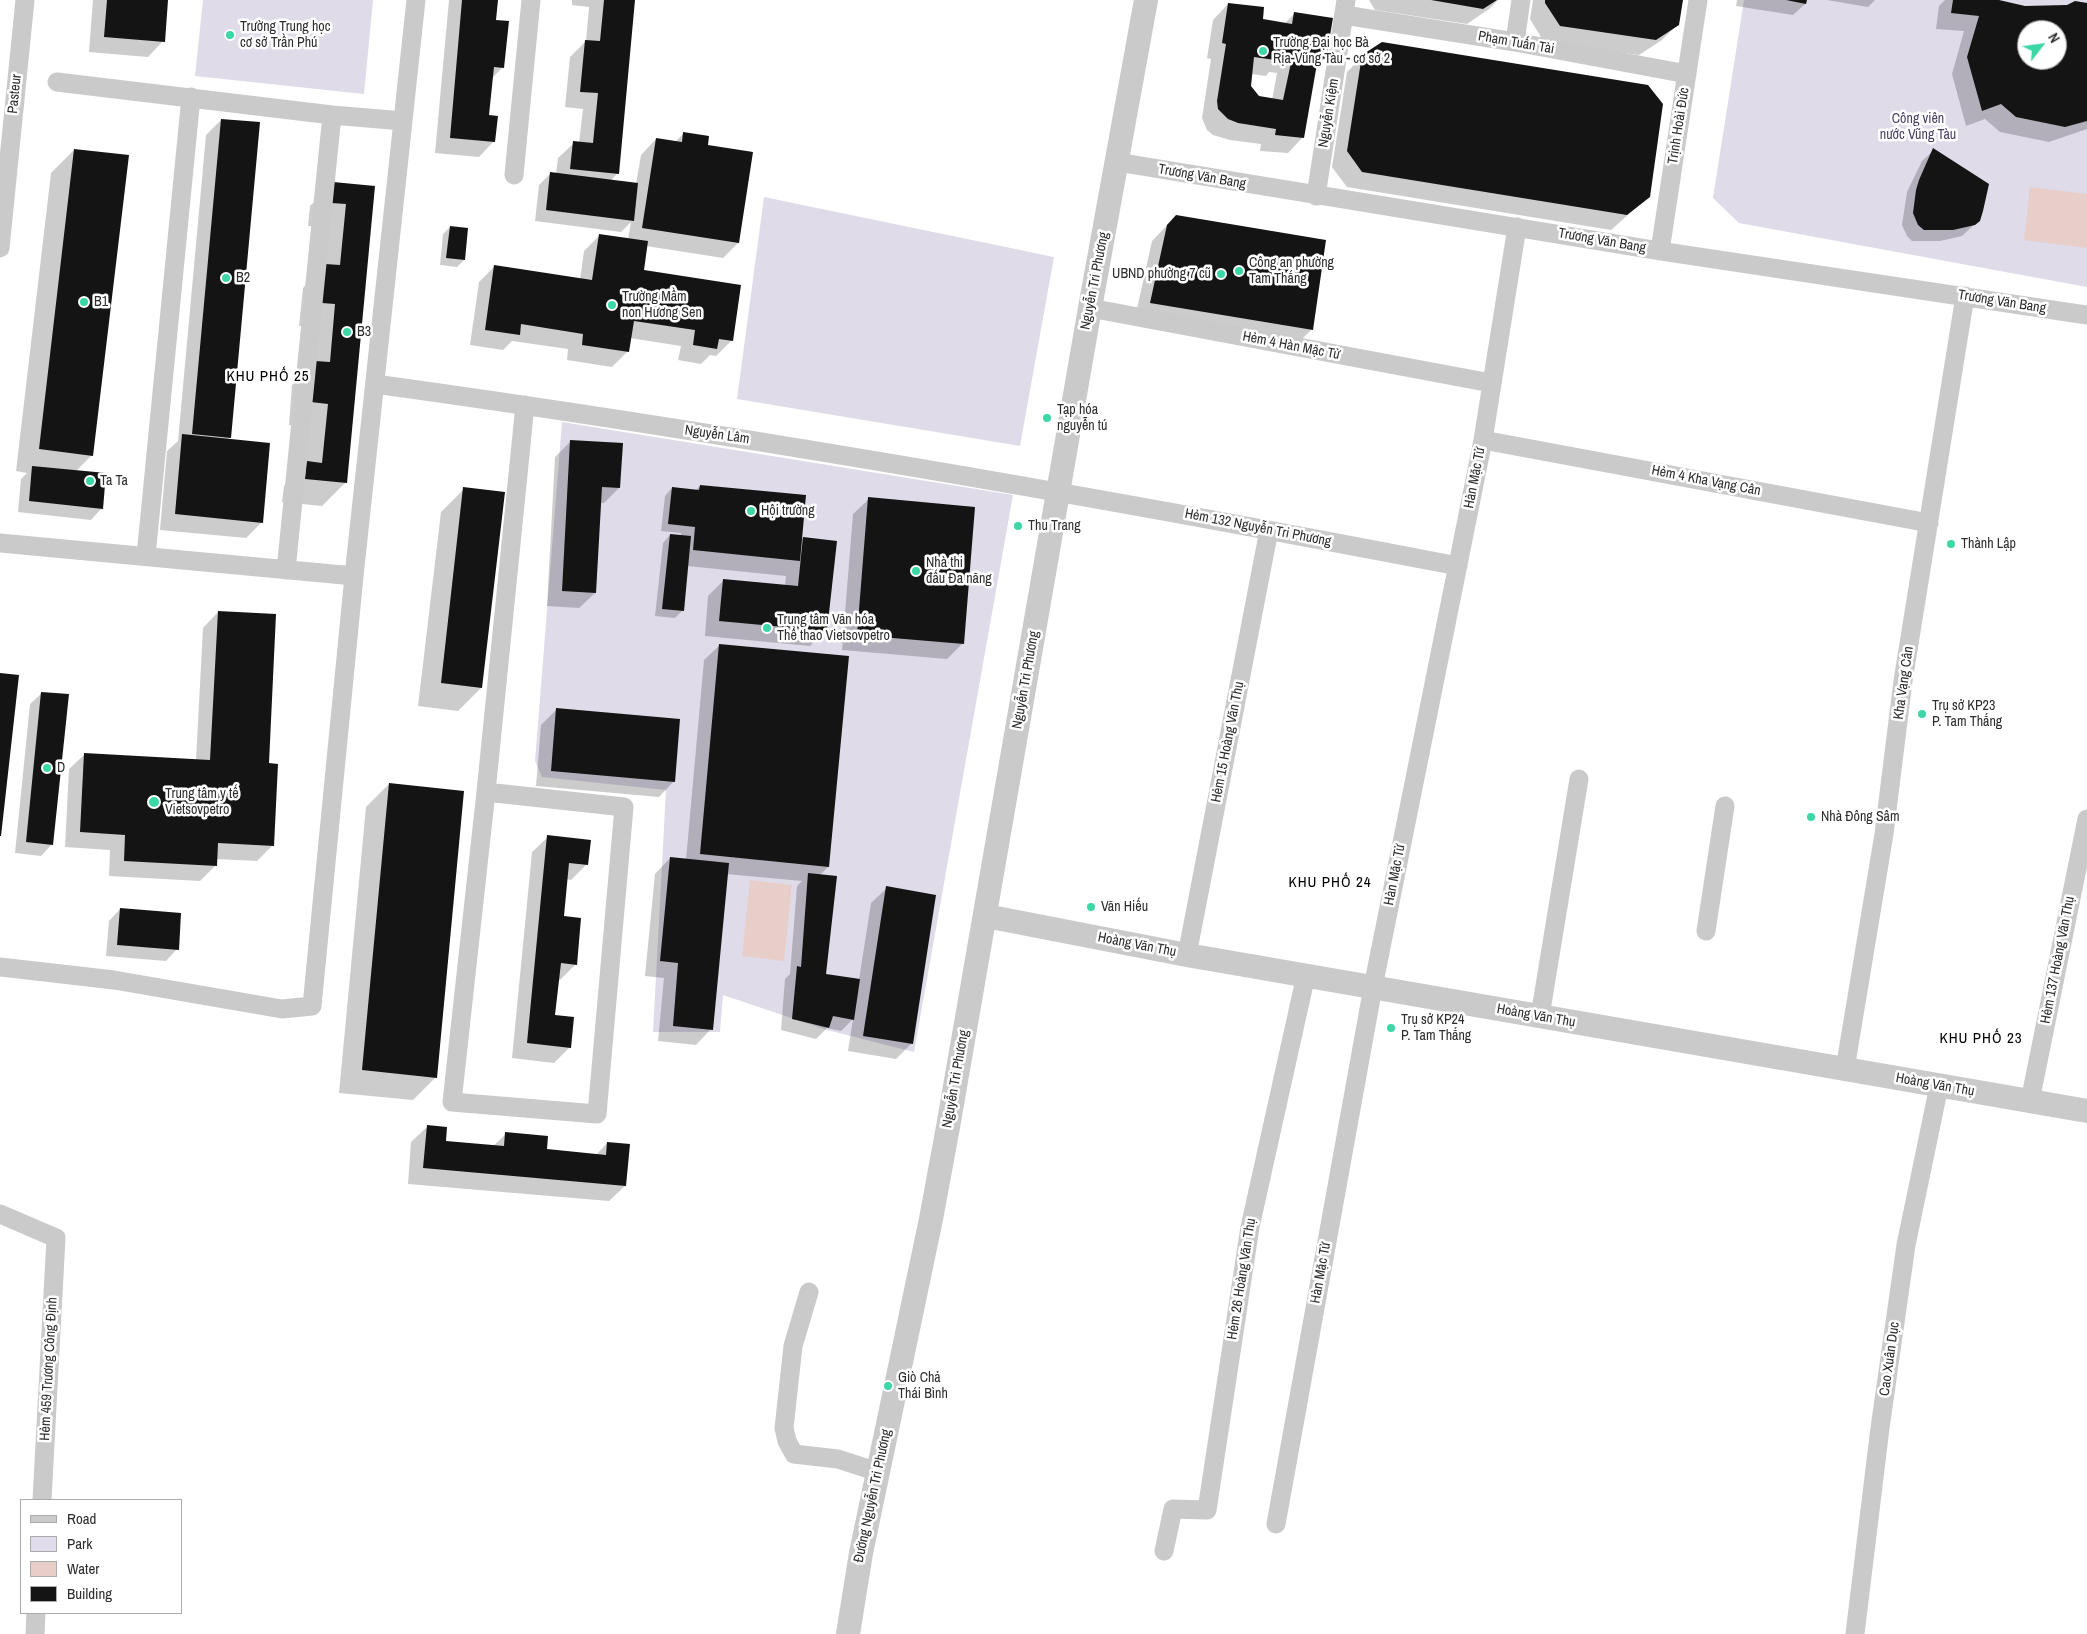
<!DOCTYPE html>
<html>
<head>
<meta charset="utf-8">
<style>
	body { margin:0 }
	#map { position:relative; width:2087px; height:1634px; overflow:hidden; background:#fff; font-family:"Archivo Narrow",sans-serif }
	canvas { display:block }
	.legend { position:absolute; left:20px; top:1499px; width:162px; height:115px; box-sizing:border-box; background:#fff; border:1px solid #ababab; margin:0; padding:6px 9px; list-style:none; font-size:15px; color:#2d2d2d }
	.legend li { display:flex; align-items:center; gap:10px; height:25px }
	.legend b { width:25px; border:1px solid #ababab }
	.north { position:absolute; left:2017px; top:20px; width:50px; height:50px; box-sizing:border-box; background:#fff; border:1px solid #ababab; border-radius:50%; rotate:60deg; font-size:14px; font-weight:700; line-height:20px; text-align:center; color:#2d2d2d }
	.north::after { content:''; display:block; margin:auto; width:18px; height:22px; background:#3cd7a7; clip-path:polygon(50% 0,100% 100%,50% 72%,0 100%) }
</style>
</head>
<body>
<div id="map">
<canvas width="2087" height="1634"></canvas>
<ul class="legend">
<li><b style="height:6px;background:#cacaca"></b>Road</li>
<li><b style="height:14px;background:#dfdbe9"></b>Park</li>
<li><b style="height:14px;background:#e8cec9"></b>Water</li>
<li><b style="height:14px;background:#141414"></b>Building</li>
</ul>
<div class="north">N</div>
</div>
<script>
const context = document.querySelector('canvas').getContext('2d');
context.lineJoin = 'round';
function fill(path, color) {
  context.fillStyle = color;
  context.fill(path, 'evenodd');
}
function stroke(path, color, width, dash) {
  context.strokeStyle = color;
  context.lineWidth = width;
  context.lineCap = dash ? 'butt' : 'round';
  context.setLineDash(dash || []);
  context.stroke(path);
}
function drawText(font, color, halo, rows, align = 'center') {
  context.font = font + ' "Archivo Narrow",sans-serif';
  context.lineWidth = 5;
  context.setLineDash([]);
  context.textBaseline = 'middle';
  context.strokeStyle = halo;
  context.fillStyle = color;
  for (const [text, x, y, turn = 0] of rows) {
    context.save();
    context.translate(x, y);
    context.rotate((+turn || 0) * Math.PI / 180);
    context.textAlign = isNaN(turn) ? turn : align;
    if (halo) context.strokeText(text, 0, 0);
    context.fillText(text, 0, 0);
    context.restore();
  }
}
const green = new Path2D(`
	M203,0H373L364,94L195,76Z
	M1744,0H2087V287L1739,223L1713,198ZM2027,30H2057V60H2027Z
	M764,197L1054,257L1020,446L737,399Z
	M562,422L1013,495L914,1052L827,1030L723,995L720,1032H653L666,790L542,777L535,761Z`);
const water = new Path2D(`
	M2030,187L2087,194V248L2024,240Z
	M750,880L792,885L784,961L742,956Z`);
const shadow = new Path2D(`
	M93,0H167L163,41L148,57L89,52Z
	M449,0H496L494,21L503,67L491,79L488,117L494,141L479,157L435,153Z
	M572,0H634L618,173L610,181L636,184L641,155L656,139L675,142L684,133L707,146L738,243L723,258L646,246L642,271L732,340L716,356L710,355L701,364L678,360L681,346L630,338L628,351L612,367L567,360L568,349L512,341L503,350L470,345L479,282L495,266L580,280L584,251L600,235L628,239L631,222L621,232L535,221L539,185L550,174H556L558,158L574,143H579L583,109L565,107L570,57L586,41L589,7L572,5Z
	M1369,0H1498L1489,9L1467,24L1375,10Z
	M1533,0H1681L1678,24L1662,40L1639,55L1544,42L1530,19Z
	M1737,0H1805V4L1793,15L1736,6Z
	M1827,0H1875L1868,7Z
	M1945,0H1993L2025,7L2087,4V129L2049,142L2000,132L1985,119L1966,126L1952,74L1964,31L1936,29L1939,6ZM2027,30H2057V60H2027Z
	M1228,4L1261,20L1284,24L1295,13L1325,58L1315,69L1303,137L1288,153L1260,151L1261,144L1230,140L1213,135L1207,130L1202,118L1211,59L1207,58L1213,20ZM1269,72L1277,73L1272,100L1259,97L1249,86L1251,74L1266,76Z
	M1363,56L1649,196L1611,230L1347,187L1332,167L1347,72Z
	M221,120L230,437L227,440L261,523L246,538L160,530L167,451L178,441L206,135Z
	M74,150L92,455L75,472L102,508L91,520L18,512L21,479L27,473L16,471L51,173Z
	M1934,150L1979,220L1962,236L1940,241H1912L1907,236L1902,225L1907,192L1922,161Z
	M333,183L373,187L345,483L322,506L282,502L284,486L301,468L305,427L289,425L292,385L309,368L313,327L299,326L303,288L319,271L324,227L308,226L310,206Z
	M1176,216L1324,241L1311,330L1296,345L1135,318L1152,241Z
	M450,227L464,260L457,267L440,265L443,234Z
	M571,441L619,488L604,503H600L595,593L579,608L547,606L555,457Z
	M700,486L800,538L835,542L825,630L810,646L705,636L708,596L724,580L785,586L786,576L687,566L683,610L675,618L655,616L663,543L670,535L681,536V533L661,531L665,496L672,488L695,491Z
	M464,489L481,688L458,711L418,706L441,512Z
	M869,499L962,644L947,659L842,650L853,514Z
	M218,612L268,764L272,846L257,861L216,859V865L200,881L109,876L110,850L65,847L69,769L85,754L196,760L203,628Z
	M720,645L828,867L819,876L825,975L859,980L871,903L887,888L912,1043L896,1059L848,1051L853,1019L841,1031L827,1028L816,1039L781,1030L785,979L790,974L797,886L802,881L726,874L711,1029L696,1045L658,1041L664,978L645,976L655,874L670,858L686,860L704,660Z
	M42,693L52,844L41,856L15,853L30,704Z
	M556,710L674,781L659,797L536,786L541,725Z
	M389,784L436,1077L413,1100L339,1093L366,807Z
	M548,837L587,864L571,880L566,879L563,917L576,964L560,980L558,979L554,1016L570,1047L554,1063L512,1058L532,852Z
	M120,909L177,949L166,961L106,956L109,921Z
	M427,1127L445,1142L493,1146L506,1134L546,1151L596,1155L607,1143L625,1186L609,1201L408,1184L411,1142Z`);
const building = new Path2D(`
	M107,0H168L165,42L104,37Z
	M462,0H498L496,20L509,21L504,68L494,67L489,115L498,116L495,142L450,138Z
	M604,0H635L619,174L570,169L573,141L593,143L598,93L580,92L585,40L600,41Z
	M1431,0H1497L1483,9Z
	M1545,0H1683L1679,25L1656,40L1560,26L1545,3Z
	M1786,0H1807L1806,4Z
	M1953,0H1999L2025,6L2067,5L2075,1L2087,3V121L2065,127L2016,117L2001,104L1982,111L1967,57L1979,16L1951,13ZM2027,30H2057V60H2027Z
	M1228,3L1264,7L1263,19L1292,24L1294,12L1333,18L1326,59L1318,58L1304,138L1275,135L1276,129L1238,123L1228,119L1218,109L1217,101L1226,44L1222,43ZM1282,56L1292,58L1283,100L1259,96L1251,86L1254,57L1282,61Z
	M1382,42L1648,85L1663,104L1650,197L1627,215L1362,172L1347,151L1362,55Z
	M221,119L260,122L231,438L192,434Z
	M683,132L709,136L708,145L753,152L739,243L642,228L656,138L682,142Z
	M1933,148L1989,184L1983,211L1980,221L1975,225L1953,230H1924L1918,225L1913,213L1916,190L1919,180Z
	M74,149L129,155L93,456L39,449Z
	M550,172L638,183L634,221L546,210Z
	M333,182L375,186L347,483L305,479L307,461L322,463L328,404L311,402L315,361L330,362L335,304L322,303L325,264L340,265L346,204L331,203Z
	M1176,215L1326,240L1313,330L1150,303L1167,225Z
	M450,226L468,228L465,260L446,258Z
	M599,234L648,241L644,270L741,285L733,341L719,339L717,349L693,345L695,330L634,321L629,352L582,345L583,334L521,324L520,335L485,330L494,265L592,280Z
	M182,434L270,443L263,523L175,514Z
	M570,440L623,443L620,488L602,487L596,593L562,591Z
	M32,466L106,473L103,509L29,501Z
	M700,485L806,495L800,561L693,550L695,527L668,524L672,487L699,490Z
	M463,487L505,492L482,688L441,683Z
	M868,497L975,507L964,644L857,635Z
	M670,534L691,536L684,611L662,609Z
	M803,537L837,541L827,631L719,621L723,579L798,586Z
	M218,611L276,614L269,763L278,764L274,846L218,843L217,866L124,861L125,835L80,832L84,753L210,760Z
	M719,644L849,656L829,867L700,854Z
	M0,673L19,675L1,836H0Z
	M41,692L69,694L53,845L26,842Z
	M556,708L680,719L675,782L551,771Z
	M389,783L464,791L437,1078L362,1070Z
	M547,835L591,840L588,865L569,863L564,916L581,918L577,965L561,963L555,1015L574,1017L571,1048L527,1043Z
	M670,857L729,863L713,1030L673,1026L678,963L660,961Z
	M808,873L837,876L826,974L860,979L854,1020L833,1016L829,1028L792,1019L797,966L801,967Z
	M886,886L936,895L913,1044L863,1036Z
	M120,908L181,913L179,950L117,945Z
	M427,1125L447,1127L446,1141L504,1146L505,1132L548,1136L547,1149L606,1155L607,1142L630,1144L626,1186L423,1168Z`);
const minor = new Path2D(`
	M1344,15L1515,42L1687,74
	M1515,42L1521,0
	M57,82L332,115L403,121
	M1117,162L1660,251L2087,315
	M514,175L531,0
	M1316,196L1346,0
	M0,248L25,0
	M1660,251L1698,0
	M1090,308L1491,383
	M375,384C738,434 1099,497 1458,566
	M1483,440L1929,523
	M0,543L354,576
	M146,556L191,97
	M286,570L332,115
	M486,792L624,807L597,1114L452,1102L486,792L525,405
	M1706,931L1725,806
	M1187,955L1269,530
	M0,967L114,980L282,1009L312,1006L354,576L416,0
	M1540,1016L1579,779
	M1845,1069L1884,834L1903,681L1965,296
	M2030,1101L2087,819
	M0,1214L56,1238L42,1500
	M809,1292L793,1346L784,1428L787,1441L794,1454L838,1459L878,1472
	M1276,1524L1373,987L1483,440L1517,227
	M1164,1551L1173,1509L1207,1510L1250,1227L1306,975
	M35,1634L36,1613
	M1855,1634L1880,1428L1906,1245L1939,1086`);
const tertiary = new Path2D(`
	M986,916L1187,955L2087,1111
	M848,1634L861,1553L931,1219L948,1127L1090,308L1146,0`);
const markers = [
	[230,35,5,"#3cd7a7"],
	[1263,51,5,"#3cd7a7"],
	[1239,271,5,"#3cd7a7"],
	[1221,274,5,"#3cd7a7"],
	[226,278,5,"#3cd7a7"],
	[84,302,5,"#3cd7a7"],
	[612,305,5,"#3cd7a7"],
	[347,332,5,"#3cd7a7"],
	[1047,418,5,"#3cd7a7"],
	[90,481,5,"#3cd7a7"],
	[751,511,5,"#3cd7a7"],
	[1018,526,5,"#3cd7a7"],
	[1951,544,5,"#3cd7a7"],
	[916,571,5,"#3cd7a7"],
	[767,628,5,"#3cd7a7"],
	[1922,714,5,"#3cd7a7"],
	[47,768,5,"#3cd7a7"],
	[154,802,6,"#3cd7a7"],
	[1811,817,5,"#3cd7a7"],
	[1091,907,5,"#3cd7a7"],
	[1391,1028,5,"#3cd7a7"],
	[888,1386,5,"#3cd7a7"]
];
const poiNames = [
	["Trường Trung học",240,27],
	["cơ sở Trần Phú",240,43],
	["Trường Đại học Bà",1273,43],
	["Rịa-Vũng Tàu - cơ sở 2",1273,59],
	["Công an phường",1249,263],
	["Tam Thắng",1249,279],
	["UBND phường 7 cũ",1211,274,"right"],
	["B2",236,278],
	["Trường Mầm",622,297],
	["non Hương Sen",622,313],
	["B1",94,302],
	["B3",357,332],
	["Tạp hóa",1057,410],
	["nguyễn tú",1057,426],
	["Ta Ta",100,481],
	["Hội trường",761,511],
	["Thu Trang",1028,526],
	["Thành Lập",1961,544],
	["Nhà thi",926,563],
	["đấu Đa năng",926,579],
	["Trung tâm Văn hóa",777,620],
	["Thể thao Vietsovpetro",777,636],
	["Trụ sở KP23",1932,706],
	["P. Tam Thắng",1932,722],
	["D",57,768],
	["Trung tâm y tế",165,794],
	["Vietsovpetro",165,810],
	["Nhà Đông Sâm",1821,817],
	["Văn Hiếu",1101,907],
	["Trụ sở KP24",1401,1020],
	["P. Tam Thắng",1401,1036],
	["Giò Chả",898,1378],
	["Thái Bình",898,1394]
];
const streetNames = [
	["Phạm Tuấn Tài",1516,43,10],
	["Pasteur",15,94,-84],
	["Nguyễn Kiệm",1329,113,-81],
	["Trịnh Hoài Đức",1679,126,-81],
	["Trương Văn Bang",1202,177,10],
	["Trương Văn Bang",1602,241,10],
	["Nguyễn Tri Phương",1095,281,-79],
	["Trương Văn Bang",2002,302,9],
	["Hẻm 4 Hàn Mặc Tử",1291,346,11],
	["Nguyễn Lâm",717,435,8],
	["Hàn Mặc Tử",1475,478,-79],
	["Hẻm 4 Kha Vạng Cân",1706,481,11],
	["Hẻm 132 Nguyễn Tri Phương",1258,528,11],
	["Nguyễn Tri Phương",1026,680,-80],
	["Kha Vạng Cân",1904,683,-82],
	["Hẻm 15 Hoàng Văn Thụ",1228,742,-79],
	["Hàn Mặc Tử",1395,875,-79],
	["Hoàng Văn Thụ",1137,945,11],
	["Hẻm 137 Hoàng Văn Thụ",2058,960,-79],
	["Hoàng Văn Thụ",1536,1016,10],
	["Nguyễn Tri Phương",956,1079,-80],
	["Hoàng Văn Thụ",1935,1085,10],
	["Hàn Mặc Tử",1321,1273,-80],
	["Hẻm 26 Hoàng Văn Thụ",1242,1279,-81],
	["Cao Xuân Dục",1890,1359,-82],
	["Hẻm 459 Trương Công Định",49,1369,-87],
	["Đường Nguyễn Tri Phương",873,1496,-78]
];
const parkNames = [
	["Công viên",1918,119],
	["nước Vũng Tàu",1918,135]
];
const neighbourhoodNames = [
	["KHU PHỐ 25",268,377],
	["KHU PHỐ 24",1330,883],
	["KHU PHỐ 23",1981,1039]
];
fill(green, '#dfdbe9');
fill(water, '#e8cec9');
fill(shadow, '#0003');
fill(building, '#141414');
stroke(minor, '#cacaca', 19);
stroke(tertiary, '#cacaca', 24);
for (const [x, y, r, color] of markers) {
  const dot = new Path2D();
  dot.arc(x, y, r, 0, 2 * Math.PI);
  context.fillStyle = color;
  context.fill(dot);
  stroke(dot, '#fff', 2);
}
drawText('14px', '#2d2d2d', '#fff', poiNames, 'left');
drawText('14px', '#2d2d2d', '#fff', streetNames);
drawText('14px', '#4a3e65', '#fff', parkNames);
context.letterSpacing = '1px';
drawText('15px', '#000', '#fff', neighbourhoodNames);
context.letterSpacing = '0px';
</script>
</body>
</html>
